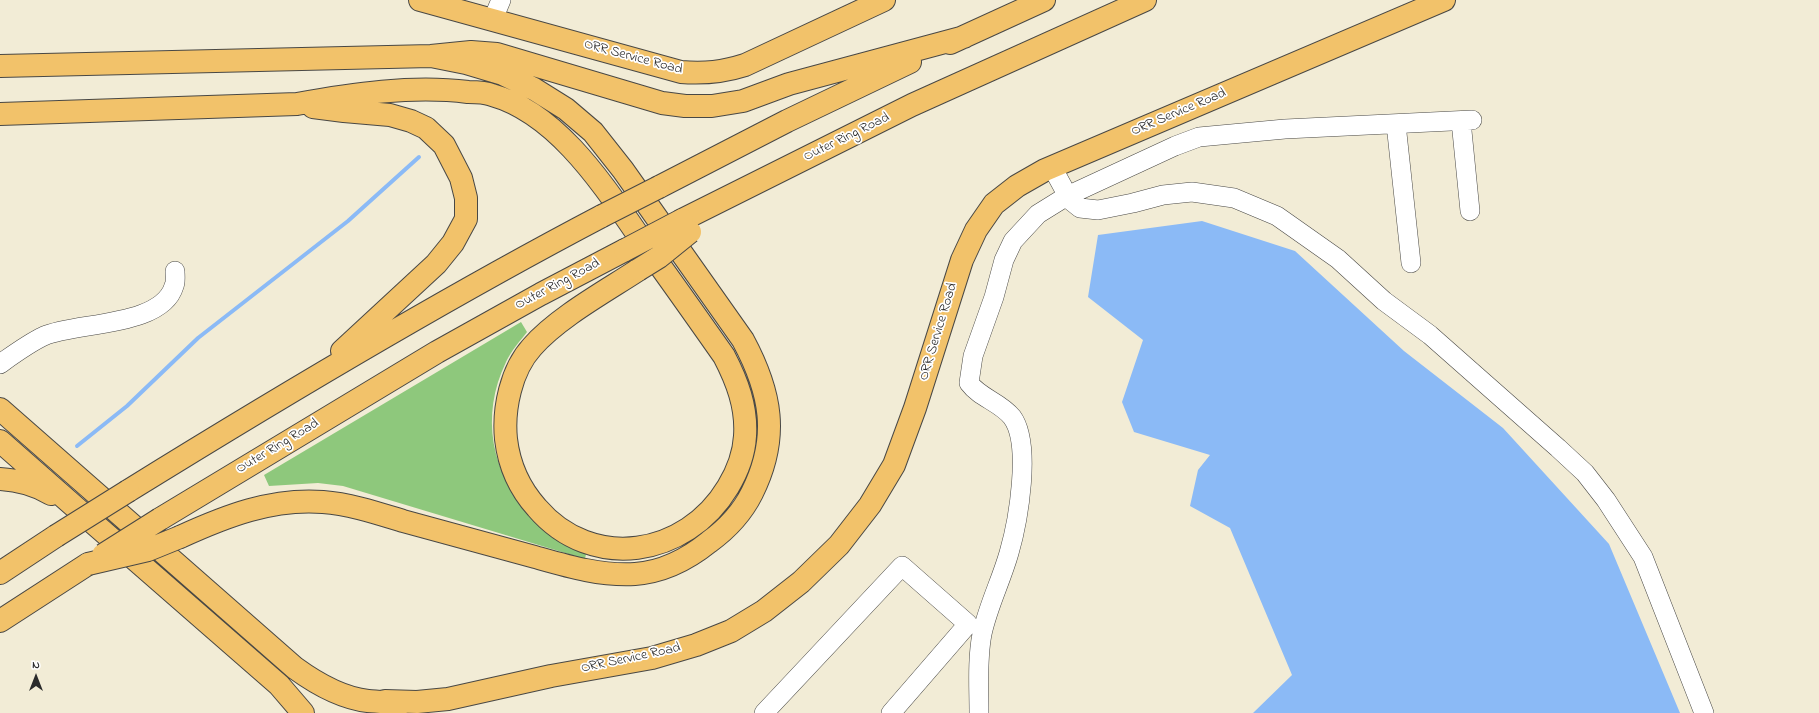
<!DOCTYPE html>
<html>
<head>
<meta charset="utf-8">
<style>
	body { margin:0 }
	#map { position:relative; width:1819px; height:713px; overflow:hidden; background:#f2ecd6; font-family:"Indie Flower",sans-serif }
	canvas { display:block }
	.north { position:absolute; left:16px; top:657px; width:40px; height:40px; -webkit-text-stroke:3px #fff; paint-order:stroke; rotate:0deg; font-size:11px; font-weight:700; line-height:16px; text-align:center; color:#2b2b2b }
	.north::after { content:''; display:block; margin:auto; width:14px; height:18px; background:#2b2b2b; clip-path:polygon(50% 0,100% 100%,50% 72%,0 100%) }
</style>
</head>
<body>
<div id="map">
<canvas width="1819" height="713"></canvas>
<div class="north">N</div>
</div>
<script>
const context = document.querySelector('canvas').getContext('2d');
context.lineJoin = 'round';
function fill(path, color) {
  context.fillStyle = color;
  context.fill(path, 'evenodd');
}
function stroke(path, color, width, dash) {
  context.strokeStyle = color;
  context.lineWidth = width;
  context.lineCap = dash ? 'butt' : 'round';
  context.setLineDash(dash || []);
  context.stroke(path);
}
function drawText(font, color, halo, rows, align = 'center') {
  context.font = font + ' "Indie Flower",sans-serif';
  context.lineWidth = 3.5;
  context.setLineDash([]);
  context.textBaseline = 'middle';
  context.strokeStyle = halo;
  context.fillStyle = color;
  for (const [text, x, y, turn = 0] of rows) {
    context.save();
    context.translate(x, y);
    context.rotate((+turn || 0) * Math.PI / 180);
    context.textAlign = isNaN(turn) ? turn : align;
    if (halo) context.strokeText(text, 0, 0);
    context.fillText(text, 0, 0);
    context.restore();
  }
}
const green = new Path2D(`
	M521,322L527,332C520,341 511,351 506,362C480,416 491,473 531,516C541,526 552,537 564,544C571,548 579,550 586,554L585,559L343,486L318,483L269,486L264,475Z`);
const water = new Path2D(`
	M1202,221L1295,251L1404,351L1503,428L1609,544L1680,713H1253L1292,675L1230,528L1190,506L1198,470L1210,455L1134,432L1122,402L1143,340L1088,297L1098,235Z`);
const stream = new Path2D(`
	M77,446L127,406L198,338L348,221L419,157`);
const minor = new Path2D(`
	M493,19L501,0
	M1461,121L1470,211
	M1396,124L1411,263
	M1052,167L1070,200L1080,208L1098,210L1133,203L1163,195L1192,192L1234,198L1277,216L1338,259L1384,301L1430,335L1558,448L1585,473L1606,500L1643,557L1704,713
	M0,364C14,354 29,343 44,336C77,322 162,327 174,286C176,282 175,276 175,271
	M764,713L902,566L968,624L891,713
	M979,713C979,687 977,660 982,634C988,606 1001,581 1009,553C1018,522 1032,444 1012,417C1000,402 980,398 969,383L973,356L994,297L1004,260L1013,241L1038,214L1067,196L1175,146L1199,137L1285,129L1472,120`);
const major = new Path2D(`
	M420,0L681,72C705,74 723,72 745,65L884,0
	M0,409L295,668C317,684 341,698 368,701C379,702 388,702 399,705
	M83,514L279,685L303,713
	M385,701L417,702L448,699L551,676L652,658L696,645L731,631L764,611L801,582L839,545L870,505L894,465L915,408L962,260L976,230L994,204L1017,186L1045,170L1444,0`);
const highway = new Path2D(`
	M950,43L1044,0
	M0,66L431,56L471,52L497,54L662,103L685,106H712L743,101L789,84L964,37
	M313,107L344,111L390,115L411,121L426,128L444,145L461,178L466,198V219L453,243L436,264L342,351
	M0,114L297,104C352,94 412,85 468,92C476,92 485,92 492,95C560,114 607,191 645,245C672,282 698,319 724,356C737,381 747,407 745,436C744,454 737,472 728,487C686,557 592,572 537,508C519,488 509,465 506,439C503,409 511,370 532,347C557,318 606,291 638,270
	M659,187L787,121L910,62
	M682,220L912,105L1145,0
	M0,441L83,514
	M0,479C18,480 36,485 51,494
	M128,491C283,395 440,301 602,216
	M160,519L437,352L541,294L625,250
	M180,537C226,516 272,498 323,502C350,504 377,513 403,521C447,533 491,545 535,557C567,566 600,576 635,574C662,572 688,559 709,542C727,529 742,513 752,493C780,437 771,392 743,340L623,170L593,132L566,109L534,89L503,74L466,63L431,56
	M0,573L56,536
	M0,621L88,564`);
const highwayBridge = new Path2D(`
	M602,216L659,187
	M625,250L682,220
	M638,270L659,257L690,232
	M56,536L128,491
	M103,555L160,519
	M88,564L148,550L180,537`);
const streetNames = [
	["ORR Service Road",633,58,15],
	["ORR Service Road",1179,113,-23],
	["Outer Ring Road",847,138,-26],
	["Outer Ring Road",558,285,-28],
	["ORR Service Road",939,332,-73],
	["Outer Ring Road",278,447,-31],
	["ORR Service Road",631,659,-12]
];
fill(green, '#8ec87c');
fill(water, '#8bbaf6');
stroke(stream, '#8bbaf6', 4);
stroke(minor, '#494845', 20);
stroke(major, '#494845', 24);
stroke(highway, '#494845', 24);
stroke(minor, '#fff', 19);
stroke(major, '#f2c26a', 22);
stroke(highway, '#f2c26a', 22);
stroke(highwayBridge, '#494845', 24, []);
stroke(highwayBridge, '#f2c26a', 22);
drawText('14px', '#2b2b2b', '#fff', streetNames);
</script>
</body>
</html>
